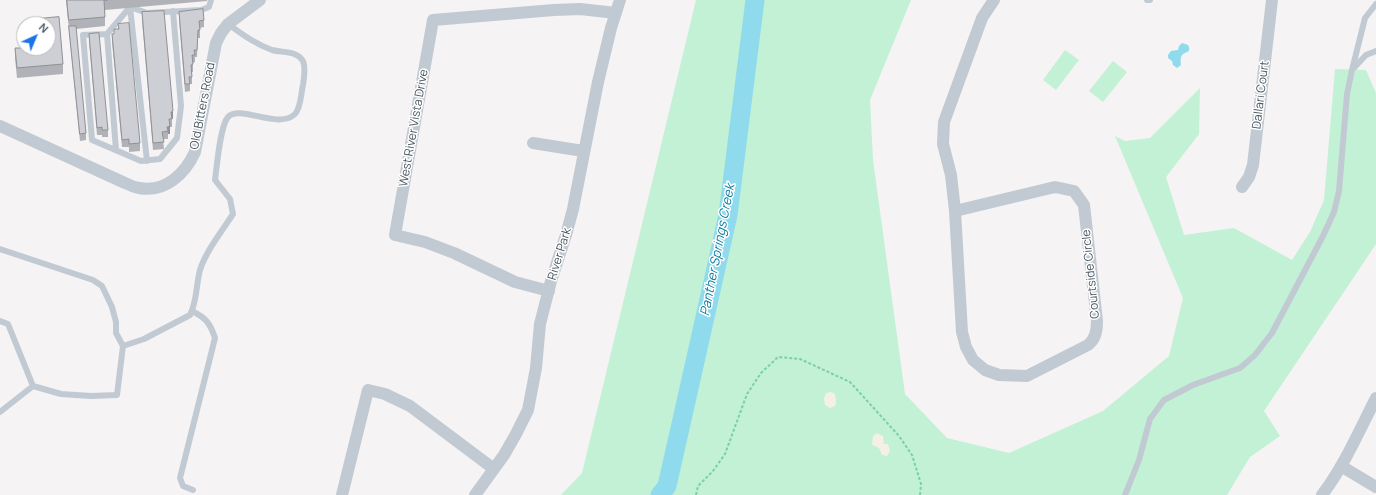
<!DOCTYPE html>
<html>
<head>
<meta charset="utf-8">
<style>
	body { margin:0 }
	#map { position:relative; width:1376px; height:495px; overflow:hidden; background:#f5f3f3; font-family:Manrope,sans-serif }
	canvas { display:block }
	.north { position:absolute; left:16px; top:16px; width:40px; height:40px; box-sizing:border-box; background:#fff; border:1px solid #b7bbc0; border-radius:50%; rotate:44deg; font-size:11px; font-weight:700; line-height:16px; text-align:center; color:#4a5661 }
	.north::after { content:''; display:block; margin:auto; width:14px; height:18px; background:#1a73e8; clip-path:polygon(50% 0,100% 100%,50% 72%,0 100%) }
</style>
</head>
<body>
<div id="map">
<canvas width="1376" height="495"></canvas>
<div class="north">N</div>
</div>
<script>
const context = document.querySelector('canvas').getContext('2d');
context.lineJoin = 'round';
function fill(path, color) {
  context.fillStyle = color;
  context.fill(path, 'evenodd');
}
function stroke(path, color, width, dash) {
  context.strokeStyle = color;
  context.lineWidth = width;
  context.lineCap = dash ? 'butt' : 'round';
  context.setLineDash(dash || []);
  context.stroke(path);
}
function drawText(font, color, halo, rows, align = 'center') {
  context.font = font + ' Manrope,sans-serif';
  context.lineWidth = 3;
  context.setLineDash([]);
  context.textBaseline = 'middle';
  context.strokeStyle = halo;
  context.fillStyle = color;
  for (const [text, x, y, turn = 0] of rows) {
    context.save();
    context.translate(x, y);
    context.rotate((+turn || 0) * Math.PI / 180);
    context.textAlign = isNaN(turn) ? turn : align;
    if (halo) context.strokeText(text, 0, 0);
    context.fillText(text, 0, 0);
    context.restore();
  }
}
const green = new Path2D(`
	M696,0H911L870,100L873,160L905,394L947,438L1009,453L1103,411L1169,356L1183,298L1115,136L1125,141L1150,138L1200,88L1199,134L1166,177L1184,235L1234,228L1292,260L1310,232L1324,200L1335,69L1366,70L1376,93V244L1264,411L1280,436L1250,457L1227,495H561L582,473Z
	M1065,50L1079,60L1056,90L1043,80Z
	M1113,61L1127,72L1103,102L1089,91Z`);
const sand = new Path2D(`
	M831,392L835,394L836,402L835,406L830,408L825,405L824,398L826,393Z
	M877,433L883,436L884,444H888L890,451L887,456L882,455L879,448L872,445L873,436Z`);
const water = new Path2D(`
	M1182,43L1188,45C1193,55 1182,50 1181,58C1180,60 1181,63 1181,65L1177,68L1173,65L1172,61L1168,58V55L1171,51L1178,50L1179,46Z`);
const river = new Path2D(`
	M660,495L667,486L728,215L755,0`);
const path = new Path2D(`
	M696,495L698,486L713,471L725,454L747,394L761,373L778,357L800,359L850,382L899,436L912,455L921,484L920,495`);
const service = new Path2D(`
	M1147,0H1150
	M130,7L147,161
	M173,11L181,106L177,138L160,159L141,161L92,140L83,35L107,34L130,7L147,13L201,10L209,7L211,0
	M107,34L116,150
	M1352,70L1366,55L1376,51
	M0,249L93,280L102,286L112,307L116,322V333L123,346
	M192,311C206,318 210,323 215,338L180,478L183,486L193,490
	M0,321L8,324L33,386L0,412
	M33,386L61,394L91,396L117,395L123,346L144,339L190,315C197,302 196,285 200,270C206,251 222,231 233,214L230,199L215,180C217,166 220,126 228,117C239,104 279,130 295,114C301,108 301,93 303,85C304,78 306,68 303,61C296,50 283,53 272,50C255,44 242,34 228,24
	M1125,495L1139,460L1150,419L1164,400L1193,385L1240,368L1255,355L1272,333L1323,236L1334,212L1339,191L1347,94L1352,70L1365,18L1376,4`);
const minor = new Path2D(`
	M0,126L125,183C129,185 134,187 139,188C165,193 185,174 195,152L216,43L221,33L228,24L260,0
	M533,143L583,151
	M1055,187L1074,191L1084,205L1097,321C1097,330 1096,339 1088,345L1027,376L999,375L985,370L973,360L966,347L962,332L955,211Z
	M1242,187L1249,177L1253,165L1272,0
	M955,211L951,175L943,144L944,122L982,18L994,0
	M549,291L515,282L454,253L425,242L395,235L433,20L554,10L580,9L616,13
	M1341,466L1376,487
	M342,495L368,390L385,394L410,406L494,469
	M475,495L504,455L516,434L528,410L536,368L540,324L551,281L566,235L573,209L598,82L611,28L620,0
	M1322,495C1344,466 1359,431 1376,398`);
const wall = new Path2D(`
	M66,0H207V1L105,10V26L76,29L86,133V140L80,141Z
	M142,12L173,119H172V127H170V134H168V139H163L164,149L153,150L142,20Z
	M179,12L204,20V27L200,28V38H198L197,57H195V62L193,63V72H192V84H190V91L185,92L179,19Z
	M59,17L63,64V74L17,78L15,58V48H48V24H38V19Z
	M118,24L140,143V151L129,152V147H122L112,41V34H114V29H118Z
	M89,34L108,130V137H102V135H97L89,41Z`);
const shadedWall = new Path2D(`
	M173,111V119H171V112Z
	M170,126V134H168L167,127Z`);
const building = new Path2D(`
	M67,0H108H104L105,17L69,20Z
	M203,9L204,20L199,21L200,30H198L197,50H194L195,55H192L193,64L191,65L192,77H189L190,84H185L179,12Z
	M164,11L173,111L171,112L172,119H169L170,126L167,127L168,131L162,132L164,142L153,143L142,12Z
	M59,17L63,64L17,68L15,48H48V24H38V19Z
	M129,23L140,143L129,144V139L122,140L112,34H114V29H119L118,24Z
	M69,26H76L86,133L80,134Z
	M99,33L108,130H102V127L97,128L89,34Z`);
const streetNames = [
	["Dallari Court",1261,95,-83],
	["Old Bitters Road",203,106,-79],
	["West River Vista Drive",414,128,-80],
	["River Park",560,254,-73],
	["Courtside Circle",1091,274,-96]
];
const waterNames = [
	["Panther Springs Creek",718,250,-79]
];
fill(green, '#c3f1d5');
fill(sand, '#f5f0e5');
fill(water, '#90daee');
stroke(river, '#90daee', 19);
stroke(path, '#7ad0a6', 2, [3, 2]);
stroke(service, '#c1cad2', 6);
stroke(minor, '#c1cad2', 12);
fill(wall, '#b0b2b7');
fill(shadedWall, '#909195');
fill(building, '#cdcfd5');
stroke(building, '#909195', 1);
drawText('12px', '#4a5661', '#fff', streetNames);
drawText('italic 13px', '#0c7c9b', '#fff', waterNames);
</script>
</body>
</html>
